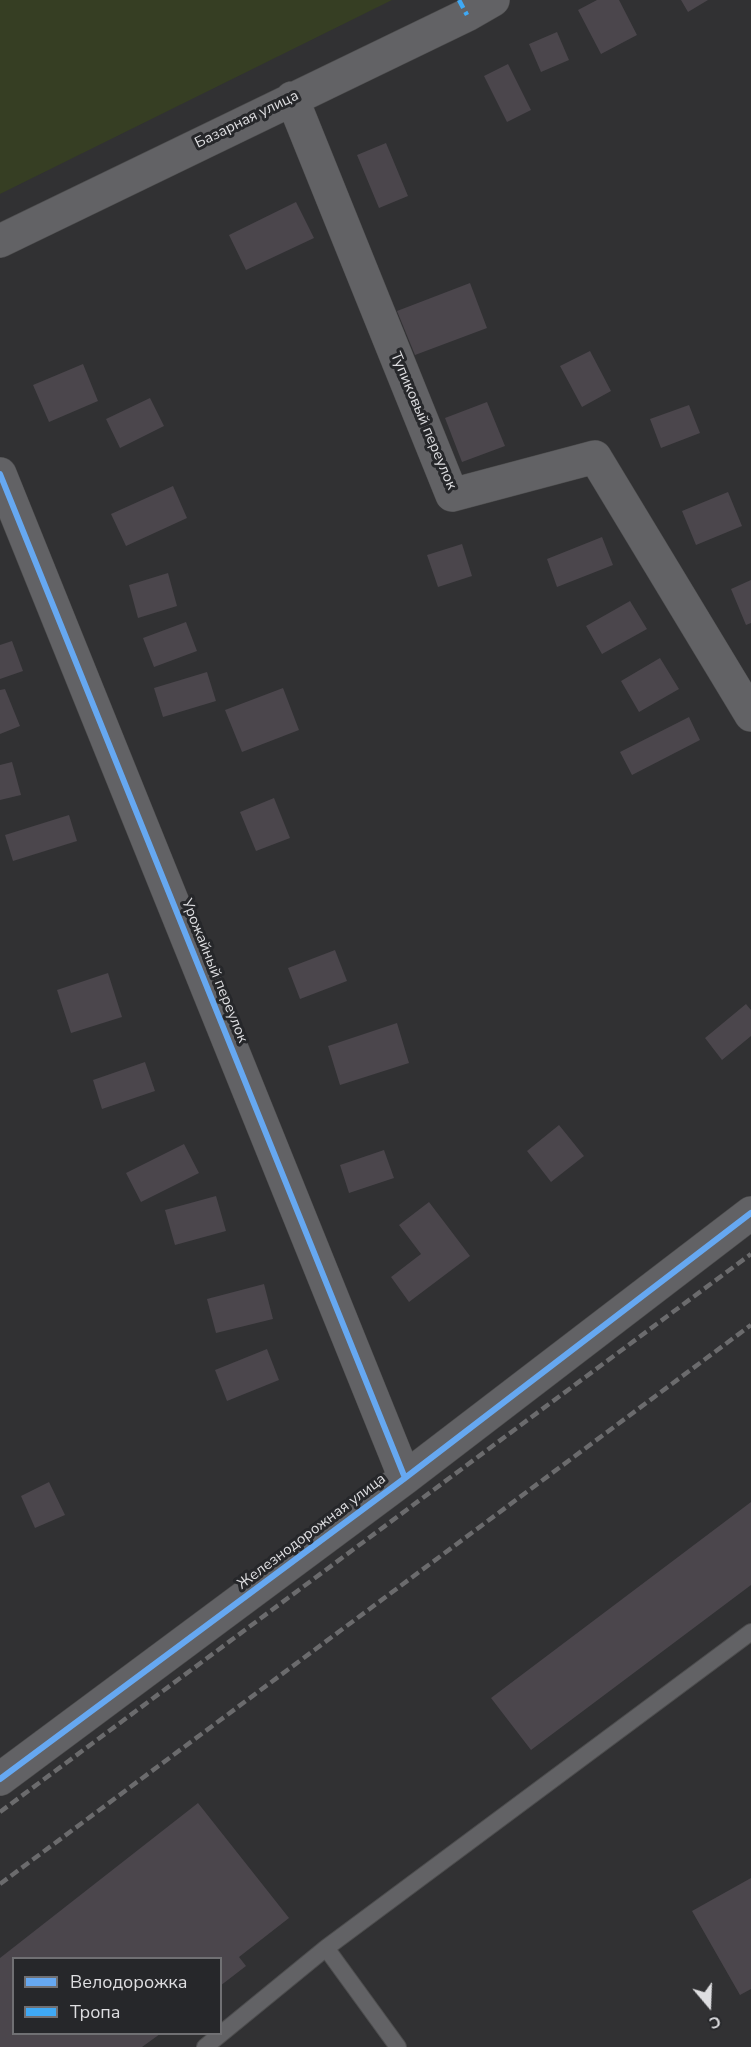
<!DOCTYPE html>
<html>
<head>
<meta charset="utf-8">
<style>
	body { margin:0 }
	#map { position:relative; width:751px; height:2047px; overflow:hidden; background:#313133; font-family:"Nunito Sans",sans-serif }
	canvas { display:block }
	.legend { position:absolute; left:12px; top:1957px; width:210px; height:78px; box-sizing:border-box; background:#26272a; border:2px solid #707073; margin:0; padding:8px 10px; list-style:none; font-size:18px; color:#dedee1 }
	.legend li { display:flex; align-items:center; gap:12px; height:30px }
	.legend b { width:30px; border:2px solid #707073 }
	.north { position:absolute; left:679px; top:1975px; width:60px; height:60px; -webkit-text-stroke:4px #26272a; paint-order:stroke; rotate:161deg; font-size:16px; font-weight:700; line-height:24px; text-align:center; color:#dedee1 }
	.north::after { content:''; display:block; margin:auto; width:21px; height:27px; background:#dedee1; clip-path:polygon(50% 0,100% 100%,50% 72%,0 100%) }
</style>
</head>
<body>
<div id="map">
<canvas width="751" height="2047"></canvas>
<ul class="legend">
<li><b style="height:8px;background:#66a8f1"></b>Велодорожка</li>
<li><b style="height:8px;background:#3fa9f5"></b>Тропа</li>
</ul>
<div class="north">С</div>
</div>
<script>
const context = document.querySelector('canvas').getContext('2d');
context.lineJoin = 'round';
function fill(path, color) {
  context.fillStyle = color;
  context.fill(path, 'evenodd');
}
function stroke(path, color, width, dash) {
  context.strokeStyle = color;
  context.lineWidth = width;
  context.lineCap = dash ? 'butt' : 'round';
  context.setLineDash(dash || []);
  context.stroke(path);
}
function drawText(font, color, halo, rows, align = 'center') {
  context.font = font + ' "Nunito Sans",sans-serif';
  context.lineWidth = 6;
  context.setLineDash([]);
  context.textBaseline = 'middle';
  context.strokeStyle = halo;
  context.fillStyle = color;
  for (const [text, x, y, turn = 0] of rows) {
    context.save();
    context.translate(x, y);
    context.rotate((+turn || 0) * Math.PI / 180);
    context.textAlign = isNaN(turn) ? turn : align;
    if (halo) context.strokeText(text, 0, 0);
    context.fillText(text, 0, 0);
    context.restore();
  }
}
const green = new Path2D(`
	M0,0H392L0,194Z`);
const building = new Path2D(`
	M597,0H619L637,35L601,54L578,10Z
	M681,0H708L688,12Z
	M557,32L569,60L541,72L529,44Z
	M508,64L531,110L507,122L484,76Z
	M386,143L408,196L379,208L357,155Z
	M296,202L314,238L246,270L229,235Z
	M470,283L487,328L415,355L397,311Z
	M590,351L611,391L582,407L560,366Z
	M83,364L98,401L49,422L33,385Z
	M150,398L164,426L120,448L106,419Z
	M487,402L505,446L462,462L445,418Z
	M689,405L700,433L661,448L650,419Z
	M173,486L187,518L126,546L111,514Z
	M728,492L742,526L696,545L682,511Z
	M602,537L613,565L557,587L547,559Z
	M462,544L472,576L438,587L427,555Z
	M168,573L177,606L138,618L129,585Z
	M751,580V623L746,625L731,589Z
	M630,601L647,629L602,654L586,626Z
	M186,622L197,651L154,667L143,638Z
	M12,641L23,671L0,679V645Z
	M660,658L679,689L639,712L621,681Z
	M207,672L216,701L163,717L154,688Z
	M283,688L299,730L242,752L225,710Z
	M5,689L20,726L0,734V690Z
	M689,717L700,740L632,775L620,752Z
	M12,762L21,795L0,800V765Z
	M274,798L290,838L256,851L240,812Z
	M69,815L77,841L13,861L5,835Z
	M335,950L347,981L300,999L288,968Z
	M108,973L122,1017L71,1033L57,990Z
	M746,1004L751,1010V1036L722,1060L705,1038Z
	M397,1023L409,1063L340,1085L328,1046Z
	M145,1062L155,1091L102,1109L93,1080Z
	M559,1125L584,1156L551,1182L527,1151Z
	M184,1144L199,1173L141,1202L126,1173Z
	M384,1150L394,1178L349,1193L340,1165Z
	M216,1196L226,1231L175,1245L165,1210Z
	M429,1202L470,1256L409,1302L391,1277L421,1254L399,1225Z
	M264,1284L273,1319L216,1333L207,1299Z
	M267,1349L279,1380L227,1401L215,1370Z
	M49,1482L65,1515L35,1528L21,1496Z
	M751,1502V1585L531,1750L491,1698Z
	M198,1803L289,1918L239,1957L246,1966L220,1986V1958H14V2034H160L142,2047H0V1958Z
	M751,1878V1989L740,1995L692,1911Z`);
const service = new Path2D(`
	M326,1948L398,2047
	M205,2047L326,1948L751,1632`);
const minor = new Path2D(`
	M292,98L452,495L595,457L751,715
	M0,241L467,15L493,0
	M0,474L405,1478
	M0,1779L405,1478L751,1213`);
const rail = new Path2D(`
	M0,1812L751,1254
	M0,1884L751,1325`);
const quiet = new Path2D(`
	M459,0L467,15`);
const cycleway = new Path2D(`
	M0,474L405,1478
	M0,1779L405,1478L751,1213`);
const streetNames = [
	["Базарная улица",247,120,-26],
	["Тупиковый переулок",423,421,67],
	["Урожайный переулок",214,971,68],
	["Железнодорожная улица",312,1532,-37]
];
fill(green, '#363e23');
fill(building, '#4b464c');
stroke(service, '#4d4d4e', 18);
stroke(minor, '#4d4d4e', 34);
stroke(service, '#626265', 16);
stroke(minor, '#626265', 33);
stroke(rail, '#6b6b6d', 4.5, [9, 4.5]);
stroke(quiet, '#3fa9f5', 4.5, [9, 4.5]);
stroke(cycleway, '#66a8f1', 6);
drawText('15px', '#dedee1', '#26272a', streetNames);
</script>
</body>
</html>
